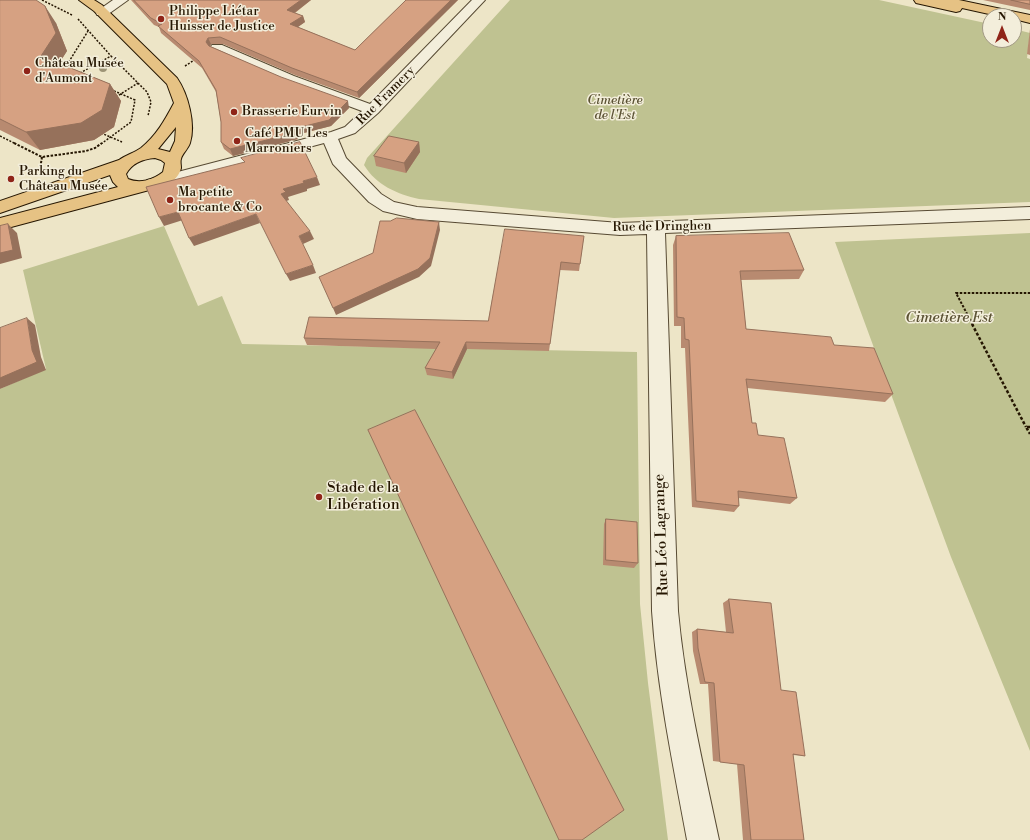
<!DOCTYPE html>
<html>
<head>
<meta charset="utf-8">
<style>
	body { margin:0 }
	#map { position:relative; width:1030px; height:840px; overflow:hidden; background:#ede5c7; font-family:"Libre Bodoni",serif }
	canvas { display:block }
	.north { position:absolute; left:982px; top:8px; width:40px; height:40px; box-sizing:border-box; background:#f3eedb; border:1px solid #a19884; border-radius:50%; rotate:0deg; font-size:11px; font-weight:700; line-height:16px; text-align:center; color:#251602 }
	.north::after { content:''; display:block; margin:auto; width:14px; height:18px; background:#8f2418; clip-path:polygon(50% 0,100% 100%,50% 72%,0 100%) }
</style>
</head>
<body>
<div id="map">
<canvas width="1030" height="840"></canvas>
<div class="north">N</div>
</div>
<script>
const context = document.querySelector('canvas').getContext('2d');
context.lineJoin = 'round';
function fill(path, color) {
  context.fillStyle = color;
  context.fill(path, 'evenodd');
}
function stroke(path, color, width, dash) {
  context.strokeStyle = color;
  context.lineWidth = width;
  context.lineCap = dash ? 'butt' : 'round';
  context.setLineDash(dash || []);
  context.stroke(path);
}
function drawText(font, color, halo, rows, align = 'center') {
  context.font = font + ' "Libre Bodoni",serif';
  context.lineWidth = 3;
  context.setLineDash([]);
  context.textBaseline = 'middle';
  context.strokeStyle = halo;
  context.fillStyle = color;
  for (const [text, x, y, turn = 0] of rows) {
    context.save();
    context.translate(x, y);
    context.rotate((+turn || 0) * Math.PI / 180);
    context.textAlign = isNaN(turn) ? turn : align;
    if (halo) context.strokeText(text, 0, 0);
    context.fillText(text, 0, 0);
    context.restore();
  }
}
const green = new Path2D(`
	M510,0H879L990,24V40H1014V29L1030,33L1027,58L1030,59V202L614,218L419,199C397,194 376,185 364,165L367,158Z
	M164,226L198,306L222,296L242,344L637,352L640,604L648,683L668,840H0V389L46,369L23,270Z
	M1030,233V751L951,557L835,242Z`);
const pathFar2 = new Path2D(`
	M42,0L72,15
	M78,19L111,56
	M185,66L196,59
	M65,68L88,31
	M80,73L111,56L147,92L151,102L148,116
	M116,97L138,83
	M101,133L122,142
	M0,136L16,144
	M101,144L131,122L135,100L112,90`);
const pathFar1 = new Path2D(`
	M14,143L42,157L86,151L95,148L102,143
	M42,157L40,169H43
	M973,325L956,293H1030`);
const path = new Path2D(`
	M972,324L1026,427
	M1030,427H1026L1030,434`);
const minor = new Path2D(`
	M113,0H128L107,15H97L96,12Z
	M472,0H485L378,113L355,133L338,139L346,158L381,194L394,202L417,207L620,223L1030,207V219L665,233L678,611C685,688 703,764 719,840H687C673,764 657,688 652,611L647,234L620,235L417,219L383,211L369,202L333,164L324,143L153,189L147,188L145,184L147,180L331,132L345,127L362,111L284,82L212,51L210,48L212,45H222L294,76L370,104Z`);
const major = new Path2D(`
	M79,0H94L102,5L177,78C188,94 196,124 190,143C188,149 182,154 181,159C180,161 181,165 181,168C180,175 173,181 168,185L0,230V218L118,187L113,182L110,175L0,213V201L119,160C126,155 134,153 141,148C156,136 165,120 174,103L167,84L94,11ZM176,127L175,141L170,152L158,149ZM155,158L161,160L165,163L163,172C153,180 140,184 128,179L126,174C132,163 143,159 155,158Z
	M914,0H959L1030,15V23L1014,19V16H998L962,8L960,11L956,12L916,3Z`);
const trees = [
	[103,68]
];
const wall = new Path2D(`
	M0,0L56,23L67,51L59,63L110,84L121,101L114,127L94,140L40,150L0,130Z
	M131,0H311L295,13L303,16L305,22L298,27L355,50L406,0H458L359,98L295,75L223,44H211L210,46L349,108L331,126L296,135L298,139L233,156L224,149L221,142V122L216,92L202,68L161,33L159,27L154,25Z
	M983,0H1030V10Z
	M1030,29V55L1027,54Z
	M419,142L420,152L406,173L376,166L374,156Z
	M584,236L579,271L560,270L549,351L467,349L453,379L427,375L425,368L436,349L307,345L304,338L488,321Z
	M676,236L804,270L799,279L741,280L746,329L834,345L893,394L885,402L747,388L752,423L758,435L797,498L790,504L738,498L739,506L734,512L692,507L685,348H681V326H674L673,245Z
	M606,519L638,563L634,568L603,565L604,524Z
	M729,599L781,690L805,756L793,755L804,840H743L737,764L713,761L708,684H700L693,651L692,632L697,629L726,632L723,603Z`);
const shadedWall = new Path2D(`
	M301,0H311L289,17L287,10Z
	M451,0H458L359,98L357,92Z
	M45,6L56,23L67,51L53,73L41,56Z
	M303,16L305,22L292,31L290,24Z
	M208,38L211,44L209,49L206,42Z
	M110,84L121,101L114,127L94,140L40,150L26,132Z
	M348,101L349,108L331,126L296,135L298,139L233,156L230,149L293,129Z
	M419,142L420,152L406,173L404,163Z
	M317,177L320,185L307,189V191L288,197L289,200L284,202L281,194L283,189L303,181Z
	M178,212L183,220L164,226L159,217Z
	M256,214L260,223L194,246L189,238Z
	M439,222L440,230L431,266L419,277L336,315L333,308Z
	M8,224L17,233L22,258L0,264V253Z
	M310,231L314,239L303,244L299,236Z
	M313,265L316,273L290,281L286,274Z
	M27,318L35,325L41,357L46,370L0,389V378L32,350Z
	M466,342L467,349L453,379L452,372Z`);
const building = new Path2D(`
	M0,0H36L45,6L56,33L41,56L110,84L102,110L81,123L26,132L0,119Z
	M134,0H301L287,10L303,16L290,24L355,50L406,0H451L357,92L292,68L220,37L208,38L206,42L209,46L281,77L348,101L329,120L293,129L295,133L230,149L221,142V122L216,90L199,61L158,26L162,24L151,18Z
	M1011,0H1030V4Z
	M389,136L419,142L404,163L374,156Z
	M300,142L317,177L303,181L304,183L283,189L286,192L281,194L310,231L299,236L313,265L286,274L256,214L189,238L178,212L159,217L146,187L245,162L241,158Z
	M397,218L439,222L430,258L418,269L333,308L319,277L373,253L380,221H390Z
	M8,224L13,250L0,253V226Z
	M505,229L584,236L580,264L561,262L550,344L466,342L452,372L425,368L440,342L304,338L309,317L488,321Z
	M789,233L804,270L740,271L746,329L831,337L834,345L874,348L893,394L746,379L752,423H756L758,435L784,438L797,498L738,491L739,506L696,501L689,340L685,339L684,318L677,317L676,236Z
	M27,318L32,350L37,362L0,378V328Z
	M415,410L624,810L582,840H559L368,430Z
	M606,519L637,522L638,563L606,560Z
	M729,599L771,603L781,690L796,692L805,756L793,754L804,840H751L744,765L720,762L714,683L705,682L698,648L697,629L733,633Z`);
const markers = [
	[161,19,4,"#8f2418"],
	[27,71,4,"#8f2418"],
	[234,112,4,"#8f2418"],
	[237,141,4,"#8f2418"],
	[11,179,4,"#8f2418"],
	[170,200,4,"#8f2418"],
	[319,497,4,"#8f2418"]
];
const farPoinames = [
	["Philippe Liétar",169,12],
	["Huisser de Justice",169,27],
	["Château Musée",35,64],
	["d'Aumont",35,79],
	["Brasserie Eurvin",242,112],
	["Café PMU Les",245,134],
	["Marroniers",245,149],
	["Parking du",19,172],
	["Château Musée",19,187],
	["Ma petite",178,193],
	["brocante & Co",178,208]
];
const farStreetnames = [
	["Rue Framery",386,96,-45],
	["Rue de Dringhen",662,227,-1]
];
const farParknames = [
	["Cimetière",615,101],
	["de l'Est",615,116]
];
const parkNames = [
	["Cimetière Est",949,318]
];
const poiNames = [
	["Stade de la",327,488],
	["Libération",327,505]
];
const streetNames = [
	["Rue Léo Lagrange",662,535,-92]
];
fill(green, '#bfc291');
stroke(minor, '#574a33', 2);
stroke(major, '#251602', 2);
stroke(pathFar2, '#251602', 1.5, [2, 1.5]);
stroke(pathFar1, '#251602', 2, [2.5, 1.5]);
stroke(path, '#251602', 2.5, [3, 2]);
fill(minor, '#f3eedb');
fill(major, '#e6c284');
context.fillStyle = '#9d9476';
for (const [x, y] of trees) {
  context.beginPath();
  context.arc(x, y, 4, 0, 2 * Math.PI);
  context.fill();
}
fill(wall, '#b88a70');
fill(shadedWall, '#96715b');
fill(building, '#d6a182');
stroke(building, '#96715b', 1);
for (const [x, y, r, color] of markers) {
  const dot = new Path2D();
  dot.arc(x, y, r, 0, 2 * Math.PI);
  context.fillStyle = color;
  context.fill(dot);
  stroke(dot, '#f3eedb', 1.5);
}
drawText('13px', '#251602', '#f3eedb', farPoinames, 'left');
drawText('13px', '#251602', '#f3eedb', farStreetnames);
drawText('italic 13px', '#5b5234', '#f3eedb', farParknames);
drawText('italic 15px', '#5b5234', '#f3eedb', parkNames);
drawText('15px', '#251602', '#f3eedb', poiNames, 'left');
drawText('15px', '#251602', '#f3eedb', streetNames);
</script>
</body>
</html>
